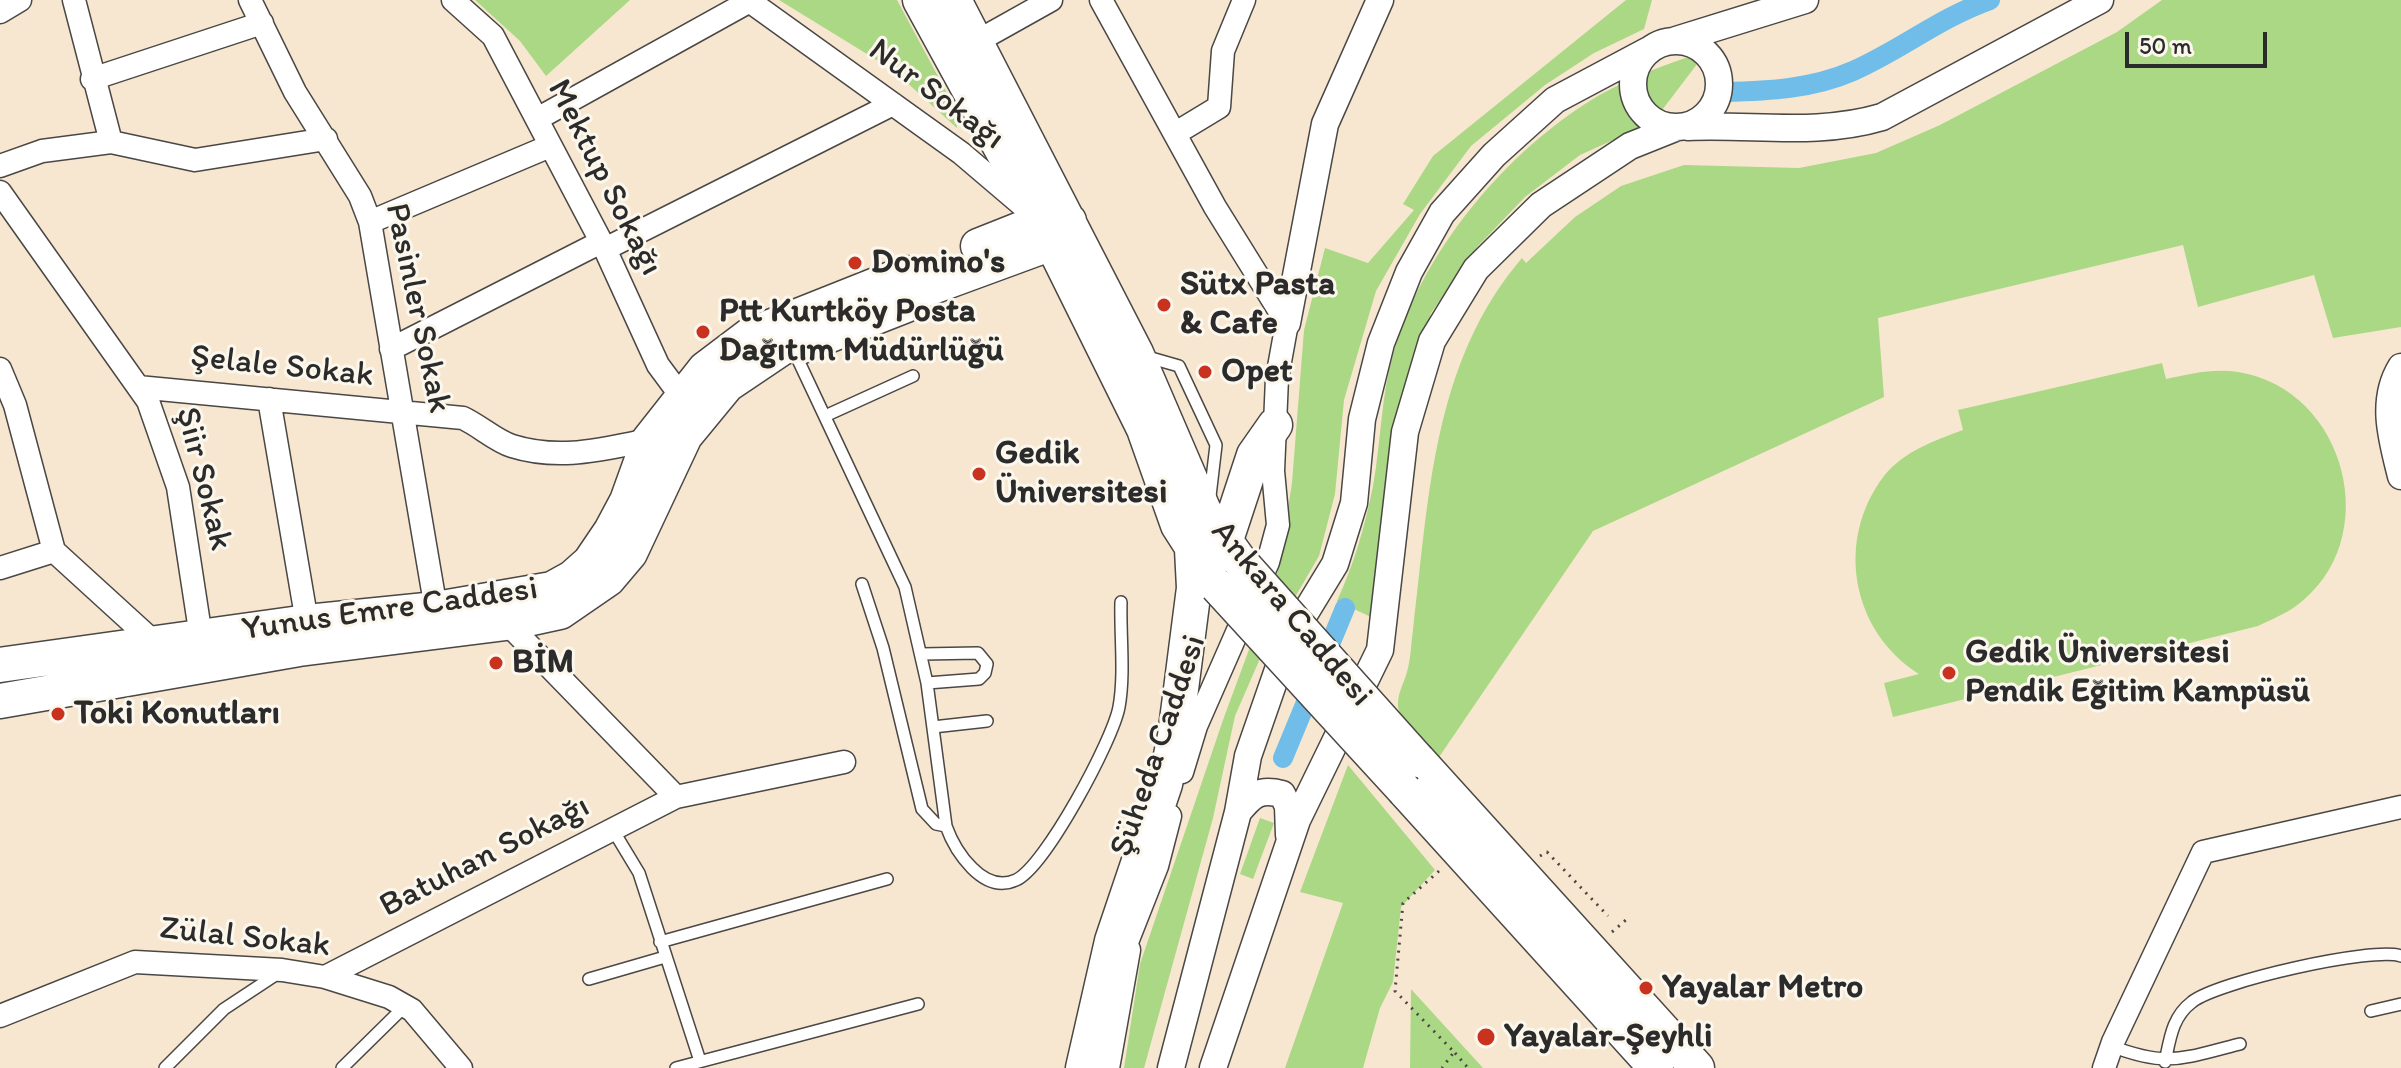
<!DOCTYPE html>
<html>
<head>
<meta charset="utf-8">
<style>
	body { margin:0 }
	#map { position:relative; width:2401px; height:1068px; overflow:hidden; background:#f7e7d0; font-family:Itim,sans-serif }
	canvas { display:block }
	.scale { position:absolute; left:2125px; top:32px; width:142px; height:36px; box-sizing:border-box; border:4px solid #2b2b2b; border-top:0; padding-left:10px; font-size:24px; line-height:28px; white-space:nowrap; color:#2b2b2b; -webkit-text-stroke:6px #fbf7ec; paint-order:stroke }
</style>
</head>
<body>
<div id="map">
<canvas width="2401" height="1068"></canvas>
<div class="scale">50 m</div>
</div>
<script>
const context = document.querySelector('canvas').getContext('2d');
context.lineJoin = 'round';
function fill(path, color) {
  context.fillStyle = color;
  context.fill(path, 'evenodd');
}
function stroke(path, color, width, dash) {
  context.strokeStyle = color;
  context.lineWidth = width;
  context.lineCap = dash ? 'butt' : 'round';
  context.setLineDash(dash || []);
  context.stroke(path);
}
function drawText(font, color, halo, rows, align = 'center') {
  context.font = font + ' Itim,sans-serif';
  context.lineWidth = 6;
  context.setLineDash([]);
  context.textBaseline = 'middle';
  context.strokeStyle = halo;
  context.fillStyle = color;
  for (const [text, x, y, turn = 0] of rows) {
    context.save();
    context.translate(x, y);
    context.rotate((+turn || 0) * Math.PI / 180);
    context.textAlign = isNaN(turn) ? turn : align;
    if (halo) context.strokeText(text, 0, 0);
    context.fillText(text, 0, 0);
    context.restore();
  }
}
const green = new Path2D(`
	M475,0H630L546,76L520,41Z
	M779,0H897L955,108L957,128L893,70Z
	M1626,0H1652L1644,29L1594,53L1545,85L1471,146L1420,214L1376,291L1344,400L1335,494L1319,556L1262,654L1235,716L1213,818L1144,1068H1124L1140,964L1223,720L1278,571L1292,483L1304,330L1325,248L1368,263L1414,210L1403,204L1433,156Z
	M2162,0H2401V327L2333,338L2314,275L2198,307L2183,245L1878,318L1884,397L1593,531L1437,760C1426,746 1401,724 1398,707C1397,694 1404,683 1407,672C1411,658 1411,643 1413,630C1429,499 1432,363 1522,258L1526,263L1575,217L1621,186L1684,165L1799,168L1876,153L1940,125L2117,32Z
	M1707,51L1653,122L1580,155L1525,197L1478,246L1431,313L1410,383L1373,618L1337,601C1354,564 1365,526 1373,486C1381,442 1381,397 1393,354C1421,255 1500,159 1585,104C1622,80 1665,64 1707,51Z
	M2162,363L2166,379C2189,374 2214,368 2238,372C2347,389 2386,541 2296,606C2285,614 2270,620 2258,626L1893,717L1884,683L1919,674C1851,631 1835,540 1884,476C1904,451 1934,441 1963,430L1958,410Z
	M1348,765L1435,870L1401,907L1393,982L1380,1008L1363,1068H1285L1343,903L1300,892Z
	M1260,818L1274,823L1253,879L1240,874Z
	M1411,989L1483,1068H1410Z`);
const canal = new Path2D(`
	M1725,92C1768,91 1812,89 1853,71C1901,50 1939,18 1990,0
	M1283,758L1345,608`);
const path = new Path2D(`
	M1540,856L1547,852L1608,916
	M1439,871L1403,903L1395,991L1454,1052L1442,1068
	M1612,932L1627,919
	M1455,1053L1468,1068`);
const service = new Path2D(`
	M792,347L905,587L927,683L946,826C955,851 983,895 1016,880C1045,867 1113,740 1119,707C1125,674 1120,635 1121,602
	M1144,356L1179,366L1216,445L1210,496
	M798,360L910,316V301
	M825,416L913,376
	M862,584L883,648L922,809L936,824L946,826
	M922,654L978,653L987,664L985,673L979,679L927,683
	M933,727L987,721
	M613,830L639,873L700,1061
	M660,942L887,879
	M589,979L665,957
	M2371,1011L2401,1004
	M2111,1046C2169,1068 2183,1058 2240,1044
	M2165,1062C2170,1039 2172,1017 2192,1002C2216,982 2374,946 2401,956
	M165,1068L224,1009L280,972
	M342,1068L405,1006
	M676,1068L918,1004`);
const minor = new Path2D(`
	M74,0L111,142
	M250,0L295,92L360,196L370,222L436,609
	M453,0L493,36L605,249L658,365L681,396
	M748,0L961,153L1028,210
	M1101,0L1215,207L1287,323L1277,378L1273,471L1278,525L1268,562L1196,726L1182,772
	M0,12L20,0
	M976,42L1051,0
	M92,79L262,23
	M537,119L750,1
	M1176,133L1219,107L1223,51L1244,0
	M0,166L42,151L111,142L195,160L326,139
	M0,192L148,401L178,487L201,637
	M370,222L550,146
	M605,249L893,104
	M391,349L601,242
	M0,369L15,405L54,551L156,644
	M138,387L463,418C480,426 496,441 512,446C560,461 602,449 649,440
	M269,399L307,622
	M0,568L54,551
	M507,623L676,797L844,762
	M1118,965L1157,866L1170,816
	M325,977L676,797
	M0,1016L135,962L282,970L325,977L389,997L412,1010L461,1068
	M2104,1068L2113,1042L2203,852L2401,807`);
const tertiary = new Path2D(`
	M1676,40L1805,0
	M1633 84a43 43 0 1 1 86 0a43 43 0 1 1-86 0Z
	M1688,127C1754,124 1818,136 1882,117L2100,0
	M1287,323L1325,124L1380,0
	M2401,367C2380,401 2392,440 2401,476
	M1238,812C1252,795 1259,788 1282,794L1288,806L1289,835
	M1106,1068L1127,950
	M1171,1068L1238,812L1248,756L1288,641L1335,564L1354,503L1362,419L1381,343L1409,272L1442,213L1494,155L1555,100L1649,50
	M1213,1068L1297,820L1380,650L1405,432L1432,341L1476,269L1541,205L1630,146L1675,128`);
const primary = new Path2D(`
	M920,0L1041,221L1144,429L1178,525L1217,586
	M954,0L1136,353L1204,511L1239,560
	M978,246L1041,221H1069
	M1225,543L1254,455L1275,425
	M0,665L307,622L436,609L552,589L572,578L590,562L611,531L627,501L649,440L705,369L750,335L906,273
	M0,701L299,649L514,622L560,612L608,579L630,553L685,436L727,385L782,348L924,290L1052,243L1069,221
	M1418,760L1697,1068
	M1405,791L1656,1068
	M1083,1068L1112,941L1165,784L1175,736L1194,588L1192,549`);
const primaryBridge = new Path2D(`
	M1239,560L1418,760
	M1217,586L1405,791`);
const markers = [
	[855,263,8,"#c8321e"],
	[1164,305,8,"#c8321e"],
	[703,332,8,"#c8321e"],
	[1205,372,8,"#c8321e"],
	[979,474,8,"#c8321e"],
	[496,663,8,"#c8321e"],
	[1949,673,8,"#c8321e"],
	[58,714,8,"#c8321e"],
	[1646,988,8,"#c8321e"],
	[1486,1037,10,"#c8321e"]
];
const streetNames = [
	["Nur Sokağı",936,95,37],
	["Mektup Sokağı",604,178,63],
	["Pasinler Sokak",417,308,78],
	["Şelale Sokak",282,367,6],
	["Şiir Sokak",203,479,76],
	["Yunus Emre Caddesi",390,610,-8],
	["Ankara Caddesi",1291,614,50],
	["Şüheda Caddesi",1159,746,-71],
	["Batuhan Sokağı",485,857,-27],
	["Zülal Sokak",245,938,6]
];
const poiNames = [
	["Domino's",871,263],
	["Sütx Pasta",1180,285],
	["& Cafe",1180,324],
	["Ptt Kurtköy Posta",719,312],
	["Dağıtım Müdürlüğü",719,351],
	["Opet",1221,372],
	["Gedik",995,454],
	["Üniversitesi",995,493],
	["Gedik Üniversitesi",1965,653],
	["Pendik Eğitim Kampüsü",1965,692],
	["BİM",512,663],
	["Toki Konutları",74,714],
	["Yayalar Metro",1662,988],
	["Yayalar-Şeyhli",1504,1037]
];
fill(green, '#abd884');
stroke(canal, '#71bdea', 20);
stroke(service, '#4a4744', 14);
stroke(minor, '#4a4744', 25);
stroke(tertiary, '#4a4744', 29);
stroke(primary, '#4a4744', 37);
stroke(path, '#4a4744', 3, [2, 6]);
stroke(service, '#fff', 11);
stroke(minor, '#fff', 22);
stroke(tertiary, '#fff', 26);
stroke(primary, '#fff', 34);
stroke(primaryBridge, '#4a4744', 37, []);
stroke(primaryBridge, '#fff', 34);
for (const [x, y, r, color] of markers) {
  const dot = new Path2D();
  dot.arc(x, y, r, 0, 2 * Math.PI);
  context.fillStyle = color;
  context.fill(dot);
  stroke(dot, '#fbf7ec', 3);
}
drawText('34px', '#2b2b2b', '#fbf7ec', streetNames);
drawText('bold 34px', '#2b2b2b', '#fbf7ec', poiNames, 'left');
</script>
</body>
</html>
